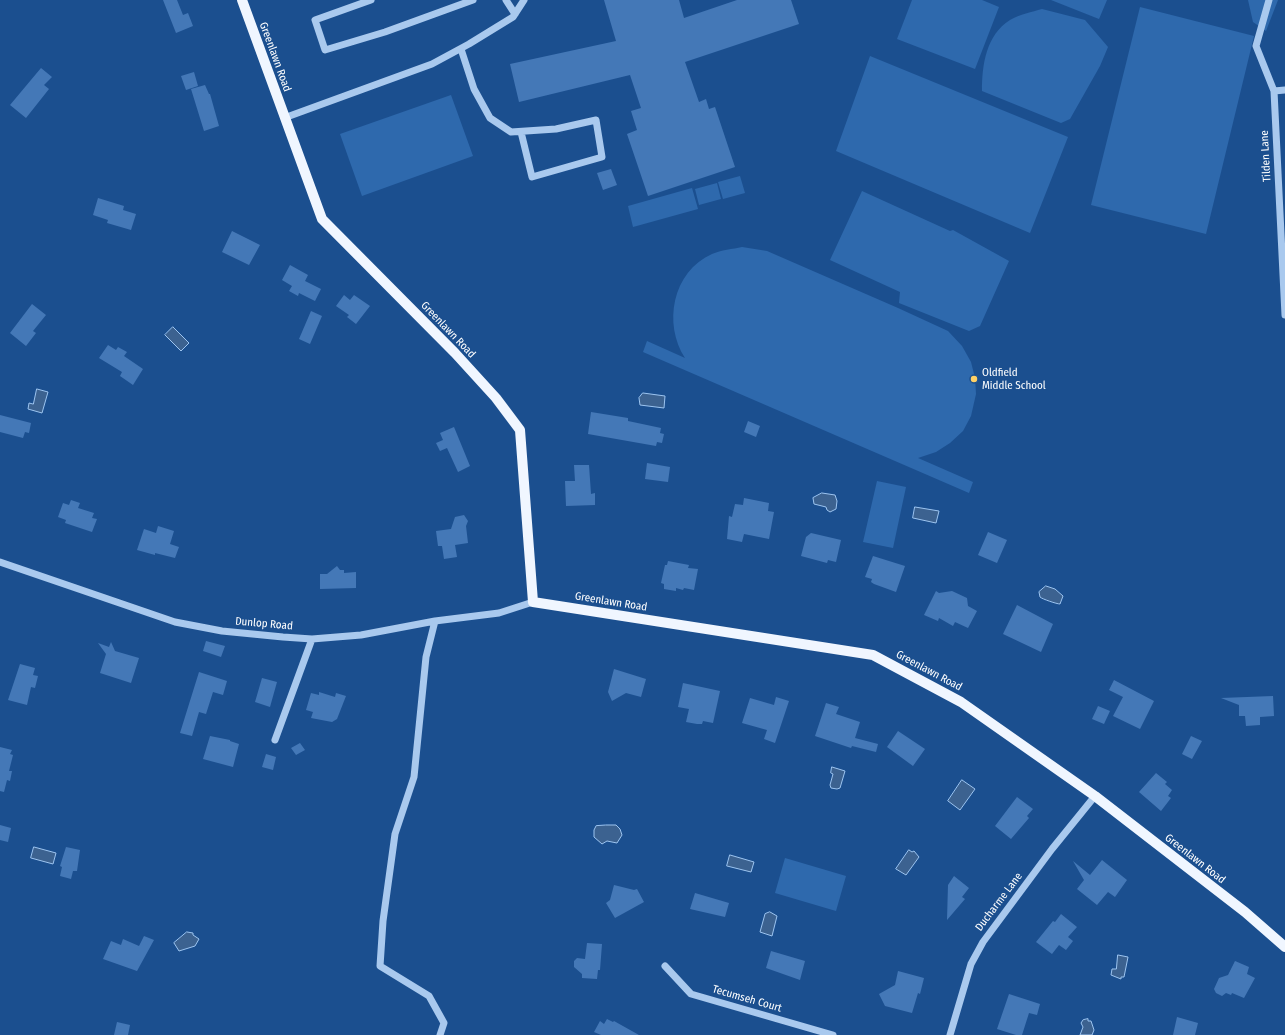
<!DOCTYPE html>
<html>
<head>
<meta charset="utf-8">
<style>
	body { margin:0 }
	canvas { display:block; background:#1b4f8f }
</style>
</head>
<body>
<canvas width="1285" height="1035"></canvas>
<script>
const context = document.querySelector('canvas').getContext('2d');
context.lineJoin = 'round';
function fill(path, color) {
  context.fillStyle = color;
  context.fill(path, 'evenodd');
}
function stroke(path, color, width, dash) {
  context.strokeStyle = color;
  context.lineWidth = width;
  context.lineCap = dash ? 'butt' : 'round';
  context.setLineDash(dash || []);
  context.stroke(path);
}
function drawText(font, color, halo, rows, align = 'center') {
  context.font = font + ' "Fira Sans Condensed",sans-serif';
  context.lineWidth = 3;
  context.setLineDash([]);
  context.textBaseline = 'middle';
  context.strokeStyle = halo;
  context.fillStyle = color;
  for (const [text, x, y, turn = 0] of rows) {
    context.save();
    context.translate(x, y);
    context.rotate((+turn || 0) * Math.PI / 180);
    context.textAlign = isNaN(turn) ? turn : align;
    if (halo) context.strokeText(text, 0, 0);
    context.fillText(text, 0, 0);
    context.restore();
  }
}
const green = new Path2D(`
	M912,0H982L999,7L975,69L897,39Z
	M1051,0H1107L1099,19Z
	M1248,0H1278L1266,31L1253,22Z
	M1140,7L1254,36L1206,234L1091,205Z
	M1042,9L1085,20L1108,47L1100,66L1070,119L1061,123L982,91C982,65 986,35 1010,20C1020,14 1032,12 1042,9Z
	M870,56L1068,137L1030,233L836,151Z
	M451,95L473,156L362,196L340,134Z
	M740,176L745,193L723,199L718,182Z
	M717,183L721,199L699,205L695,189Z
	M692,188L698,209L633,227L628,206Z
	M862,191L950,231L953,230L1009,261L980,326L969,331L899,303L900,292L830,260Z
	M742,247L767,251L898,308L948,331L962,346L971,362L975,378L976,394L971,416L963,431L950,443L936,452L918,458L973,482L969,493L643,352L647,341L685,358C663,324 672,272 712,254C721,250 733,249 742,247Z
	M877,481L906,487L893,548L863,542Z
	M785,858L846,876L836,911L775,893Z`);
const water = new Path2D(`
	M173,327L189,343L181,351L165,335Z
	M37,389L48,392L42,413L28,409L29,403L33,404Z
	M643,393L665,396L664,408L640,405L639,398Z
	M822,493L835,495L837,501L836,509L830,512L827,510L826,507L814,504L813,498Z
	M915,507L939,511L936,523L913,518Z
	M1046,586L1055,589L1063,596L1060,604C1057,604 1042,599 1040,597L1039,592Z
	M832,767L845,771L840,788L837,789L831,788L830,785L833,774L831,773Z
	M962,780L975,789L960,810L948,801Z
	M606,825H616L620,829L622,835L617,843L607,841L602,844L594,837V830L596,826Z
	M34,847L56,853L53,864L31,858Z
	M909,850L912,852L914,851L919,857L906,875L896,869Z
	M730,855L754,862L751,872L727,866Z
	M770,912L777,916L772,936L760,932L765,914Z
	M187,932L193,933V935L199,939L195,946L179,951L174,943Z
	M1118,955L1128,957L1124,977H1121V979L1111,975L1112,969H1116Z
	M1088,1019V1021H1091L1094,1030L1092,1035H1080L1083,1027L1081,1023L1083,1020Z`);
const building = new Path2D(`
	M163,0H177L183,15L188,13L193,26L176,33Z
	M604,0H679L684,18L737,0H791L799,24L685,62L699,102L706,99L709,109L715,107L735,167L648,196L627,134L637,130L631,111L641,108L630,75L519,102L510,64L616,41Z
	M41,68L52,77L44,85L49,89L26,118L10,105Z
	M194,72L198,86L186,90L181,76Z
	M205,85L209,94H210L219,126L204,131L191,89Z
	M611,169L617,185L603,190L597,173Z
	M98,198L124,206L123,210L136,214L131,230L107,223L108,220L93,215Z
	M232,231L260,245L249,265L222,252Z
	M290,265L308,275L305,281L321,289L315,301L299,293L298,296L289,291L292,286L282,280Z
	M344,295L350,300L354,295L370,306L356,324L347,317L349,315L336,306Z
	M32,304L46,315L33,331L36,333L26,346L10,333Z
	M311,311L322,316L310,344L299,339Z
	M108,345L116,350L118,347L127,352L124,356L143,369L133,385L120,376L122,372L99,358Z
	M591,412L628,418V421L661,428L660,433L664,434L662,443L657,442L656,446L588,434Z
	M0,415L31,423L29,433L25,432L23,438L0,432Z
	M748,421L760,426L756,437L744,432Z
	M454,427L470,466L458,472L447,448L440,451L436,443L443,440L440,433Z
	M647,463L670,467L668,482L645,479Z
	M574,465H589L591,494L595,493V505L566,506L565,481H575Z
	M744,498L769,503L768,511L774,512L769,539L744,534L742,542L727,539L729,516L732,517L735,504L743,505Z
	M71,500L80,503L78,508L94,513L92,518L97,519L92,532L65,523L66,520L58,517L63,503L69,505Z
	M464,515L468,521L466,526L468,543L455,545L457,557L444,559L442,546H438L436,531L451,529L455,517Z
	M158,526L174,531L170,544L179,547L175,558L155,553V555L137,550L144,529L156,533Z
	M988,532L1007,540L997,563L978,555Z
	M811,533L841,540L836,562L828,560L827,563L801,556L806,537Z
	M873,556L905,566L896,592L874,584L871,582L872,579L865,577Z
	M668,561L689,565L688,568L698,569L694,590L684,588L683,590L676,588V591L664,589V584L661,583L665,565H667Z
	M337,566L340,570H344V573L356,572V588L320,589V574H327Z
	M936,591L939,593L952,591L967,598L968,606L977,611L968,628L955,622L953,626L939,618L938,621L924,615Z
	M1017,605L1053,624L1041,652L1003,634Z
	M206,641L225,646L221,657L203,651Z
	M111,642L115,651L139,658L131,683L100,673L106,654L98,643L109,647Z
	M20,664L35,668L33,675L38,676L35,688L31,687L27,705L8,700Z
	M614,669L646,679L641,697L626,693L612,701L608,692Z
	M199,672L227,681L223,695L213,692L206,714L199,712L192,736L180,733Z
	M262,678L277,682L270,707L255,702Z
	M1114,680L1154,701L1140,729L1113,716L1123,697L1109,690Z
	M683,683L720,691L713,723L703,721L702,724H697L686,722L689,709L678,707Z
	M319,692L335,697L336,693L346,696L337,719L332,722L311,718L313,712L306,710L311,693L319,695Z
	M1273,696L1274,716L1260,717V725L1246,726L1245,716H1239V705L1221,698Z
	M776,697L789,701L775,743L764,739L767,730L742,723L750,698L774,705Z
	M826,703L839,707L836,714L860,722L855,738L878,744L876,752L852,746L851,748L815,736Z
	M1098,706L1110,711L1104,724L1092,719Z
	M898,731L925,749L913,766L887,747Z
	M210,736L230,740V741L239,744L233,767L203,759Z
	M1191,736L1202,741L1192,759L1182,754Z
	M300,743L305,750L296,755L291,748Z
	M0,747L12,750L10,754L13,755L9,771H12L10,781L7,780L4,792L0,791Z
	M266,754L276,757L273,770L262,767Z
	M1156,773L1167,782L1165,784L1172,790L1168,796L1171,798L1161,811L1139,792Z
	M1017,797L1033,809L1027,816L1029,818L1011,839L995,826Z
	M0,825L11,828L8,842L0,840Z
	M66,847L80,850L77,871H73L71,879L60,876L62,867L60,866Z
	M1102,860L1127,880L1115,897L1108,892L1097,905L1077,889L1084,880L1073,861L1090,875Z
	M954,876L969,888L962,897L965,899L947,920L948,885Z
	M614,885L634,890L637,889L644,902L615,918L606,903L610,900Z
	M695,893L729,903L725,917L690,909Z
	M1061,914L1077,927L1068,937L1073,941L1066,950L1059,945L1052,954L1036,942L1053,921L1055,922Z
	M144,936L154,940L137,971L103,959L111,941L121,945L123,939L139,946Z
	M587,943L602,944L600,970H598L597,979L582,978V974L574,967V961L577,958L585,959Z
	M771,951L805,961L800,980L766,968Z
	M1235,961L1249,967L1247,974L1255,978L1244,998L1232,993L1231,995L1226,993L1222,996L1216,993L1214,989L1219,978L1228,975Z
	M898,971L924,978L920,994L918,993L912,1013L885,1006L879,994L895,985Z
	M1009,994L1040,1004L1037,1015L1029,1013L1022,1035H1016L997,1029Z
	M1177,1017L1198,1023L1195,1035H1173Z
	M607,1019L613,1022L614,1021L639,1035H601L594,1032L600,1021L604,1024Z
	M117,1022L130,1025L128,1035H114Z`);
const minor = new Path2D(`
	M371,0L315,20L325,50L385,32L473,0
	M506,0L515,14
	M1269,0L1256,46L1274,91L1285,315
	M461,49L474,89L490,118L511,132L556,129L596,120L602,157L532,177L521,132
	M1274,91L1285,90
	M284,118L432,64L469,44L513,17L524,0
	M0,562L175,622L222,631L283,637L312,639L361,635L435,621L499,613L533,602
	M435,621L426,657L414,777L395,834L383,921L380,966L429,996L444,1023L440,1035
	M275,740L312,639
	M665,966L691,994L833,1035
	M950,1035L971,964L983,942L1052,849L1095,796`);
const major = new Path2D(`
	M242,0L322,219L455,353L496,398L520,430L533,602L873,655L961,702L1095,796L1245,912L1285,947`);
const markers = [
	[974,379,4,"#ffd166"]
];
const streetNames = [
	["Greenlawn Road",275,57,70],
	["Tilden Lane",1266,156,-93],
	["Greenlawn Road",448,330,46],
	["Greenlawn Road",611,602,9],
	["Dunlop Road",264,624,5],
	["Greenlawn Road",929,671,28],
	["Greenlawn Road",1195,859,38],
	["Ducharme Lane",999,902,-53],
	["Tecumseh Court",747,999,16]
];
const poiNames = [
	["Oldfield",982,373],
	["Middle School",982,386]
];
fill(green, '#2e69ad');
fill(water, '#3c6290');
stroke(water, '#9cc4f0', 1);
fill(building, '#4478b7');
stroke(minor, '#a9c9ee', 7);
stroke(major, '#f0f6ff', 10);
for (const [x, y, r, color] of markers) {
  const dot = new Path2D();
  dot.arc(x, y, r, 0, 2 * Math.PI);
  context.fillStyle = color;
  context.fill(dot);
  stroke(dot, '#1b4f8f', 1.5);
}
drawText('11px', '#fff', '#1b4f8f', streetNames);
drawText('11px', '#fff', '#1b4f8f', poiNames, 'left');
</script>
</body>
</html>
